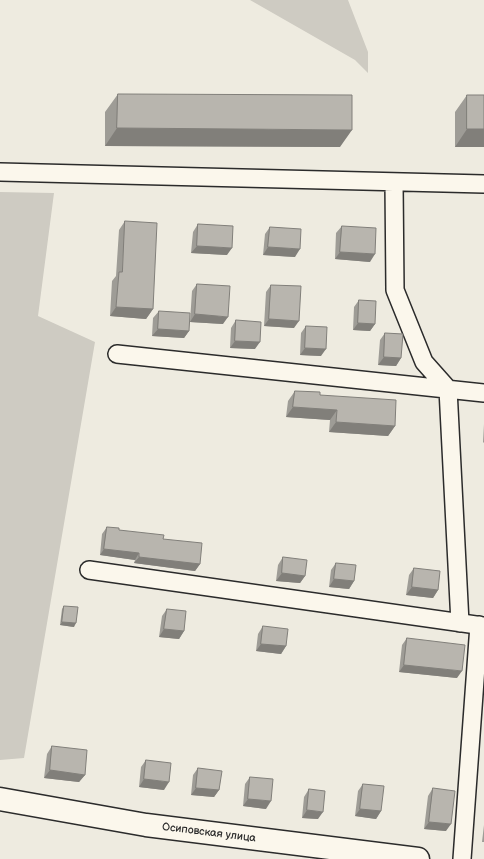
<!DOCTYPE html>
<html>
<head>
<meta charset="utf-8">
<style>
	body { margin:0 }
	canvas { display:block; background:#eeebe0 }
</style>
</head>
<body>
<canvas width="484" height="859"></canvas>
<script>
const context = document.querySelector('canvas').getContext('2d');
context.lineJoin = 'round';
function fill(path, color) {
  context.fillStyle = color;
  context.fill(path, 'evenodd');
}
function stroke(path, color, width, dash) {
  context.strokeStyle = color;
  context.lineWidth = width;
  context.lineCap = dash ? 'butt' : 'round';
  context.setLineDash(dash || []);
  context.stroke(path);
}
function drawText(font, color, halo, rows, align = 'center') {
  context.font = font + ' "Balsamiq Sans",sans-serif';
  context.lineWidth = 4;
  context.setLineDash([]);
  context.textBaseline = 'middle';
  context.strokeStyle = halo;
  context.fillStyle = color;
  for (const [text, x, y, turn = 0] of rows) {
    context.save();
    context.translate(x, y);
    context.rotate((+turn || 0) * Math.PI / 180);
    context.textAlign = isNaN(turn) ? turn : align;
    if (halo) context.strokeText(text, 0, 0);
    context.fillText(text, 0, 0);
    context.restore();
  }
}
const green = new Path2D(`
	M250,0H348L368,52V73L355,60Z
	M0,192L54,193L38,316L95,342L24,758L0,760Z`);
const minor = new Path2D(`
	M0,172L484,184
	M394,183L395,290L424,362L448,389L460,623
	M117,354L484,393
	M89,570L484,626
	M462,859L479,625`);
const tertiary = new Path2D(`
	M0,799L146,825L418,859`);
const wall = new Path2D(`
	M118,94L340,147L105,146V112Z
	M467,95L484,147H455V112Z
	M125,221L153,309L146,319L110,316L112,281L116,276L119,230Z
	M198,224L227,255L191,253L193,232Z
	M342,226L370,262L335,259L336,233Z
	M270,227L295,257L263,255L265,234Z
	M197,284L223,324L190,322L192,291Z
	M271,285L294,328L264,326L266,292Z
	M359,300L375,324L370,331L353,330L354,307Z
	M159,311L189,331L184,338L152,336L153,318Z
	M236,320L255,349L230,348L231,328Z
	M306,326L321,356L300,355L301,333Z
	M385,333L401,358L396,366L378,365L380,340Z
	M295,391L320,395L395,426L388,436L329,432L330,420L286,417L288,401Z
	M484,424V443L483,442Z
	M107,527L119,530L163,539L200,564L195,571L134,563L135,560L100,555L102,534Z
	M283,557L305,576L300,583L276,581L278,565Z
	M336,563L354,581L349,589L329,587L331,570Z
	M414,568L438,590L433,598L406,595L409,575Z
	M64,606L74,627L60,625L62,609Z
	M167,609L184,631L179,639L159,637L162,616Z
	M263,626L286,646L281,654L256,651L258,634Z
	M407,638L457,678L399,672L402,645Z
	M52,746L85,775L79,782L44,778L47,754Z
	M146,760L164,790L139,787L141,767Z
	M198,768L219,790L214,797L191,795L193,775Z
	M250,777L266,809L243,806L245,784Z
	M363,784L381,811L376,819L355,816L358,791Z
	M433,788L446,831L424,829L428,796Z
	M309,789L318,819L302,818L304,797Z
	M484,825V842H482Z`);
const shadedWall = new Path2D(`
	M117,128L352,130L340,147L105,146Z
	M467,129H484V147H455Z
	M197,246L232,248L227,255L191,253Z
	M268,247L300,249L295,257L263,255Z
	M340,252L375,254L370,262L335,259Z
	M116,307L153,309L146,319L110,316Z
	M195,314L228,317L223,324L190,322Z
	M269,319L299,321L294,328L264,326Z
	M358,323L375,324L370,331L353,330Z
	M158,329L189,331L184,338L152,336Z
	M235,341L260,342L255,349L230,348Z
	M305,348L326,349L321,356L300,355Z
	M384,357L401,358L396,366L378,365Z
	M293,407L337,410L330,420L286,417Z
	M336,422L395,426L388,436L329,432Z
	M104,549L139,553L135,560L100,555Z
	M139,557L200,564L195,571L134,563Z
	M282,573L305,576L300,583L276,581Z
	M334,579L354,581L349,589L329,587Z
	M412,587L438,590L433,598L406,595Z
	M62,622L76,623L74,627L60,625Z
	M164,629L184,631L179,639L159,637Z
	M261,644L286,646L281,654L256,651Z
	M404,665L462,671L457,678L399,672Z
	M50,770L85,775L79,782L44,778Z
	M144,779L169,782L164,790L139,787Z
	M196,788L219,790L214,797L191,795Z
	M248,799L271,801L266,809L243,806Z
	M360,809L381,811L376,819L355,816Z
	M307,810L323,812L318,819L302,818Z
	M429,822L451,824L446,831L424,829Z`);
const building = new Path2D(`
	M118,94L352,95V130L117,128Z
	M467,95H484V129H467Z
	M125,221L157,223L153,309L116,307L119,272H122Z
	M198,224L233,226L232,248L197,246Z
	M342,226L376,228L375,254L340,252Z
	M270,227L301,229L300,249L268,247Z
	M197,284L230,286L228,317L195,314Z
	M271,285L301,286L299,321L269,319Z
	M359,300L376,301L375,324L358,323Z
	M159,311L190,313L189,331L158,329Z
	M236,320L261,322L260,342L235,341Z
	M306,326L327,327L326,349L305,348Z
	M385,333L403,334L401,358L384,357Z
	M295,391L320,392V395L396,400L395,426L336,422L337,410L293,407Z
	M107,527L119,528V530L164,535L163,539L202,543L200,564L139,557V553L104,549Z
	M283,557L307,560L305,576L282,573Z
	M336,563L356,565L354,581L334,579Z
	M414,568L440,571L438,590L412,587Z
	M64,606L78,607L76,623L62,622Z
	M167,609L186,611L184,631L164,629Z
	M263,626L288,629L286,646L261,644Z
	M407,638L465,645L462,671L404,665Z
	M52,746L87,750L85,775L50,770Z
	M146,760L171,763L169,782L144,779Z
	M198,768L222,771L219,790L196,788Z
	M250,777L273,779L271,801L248,799Z
	M363,784L384,786L381,811L360,809Z
	M433,788L455,791L451,824L429,822Z
	M309,789L325,791L323,812L307,810Z`);
const streetNames = [
	["Осиповская улица",209,833,7]
];
fill(green, '#cecbc2');
stroke(minor, '#2b2b2b', 20);
stroke(tertiary, '#2b2b2b', 25);
stroke(minor, '#fbf7ec', 17);
stroke(tertiary, '#fbf7ec', 22);
fill(wall, '#9e9c96');
fill(shadedWall, '#817f7a');
fill(building, '#b8b5ae');
stroke(building, '#817f7a', 1);
drawText('11px', '#2b2b2b', '#fbf7ec', streetNames);
</script>
</body>
</html>
